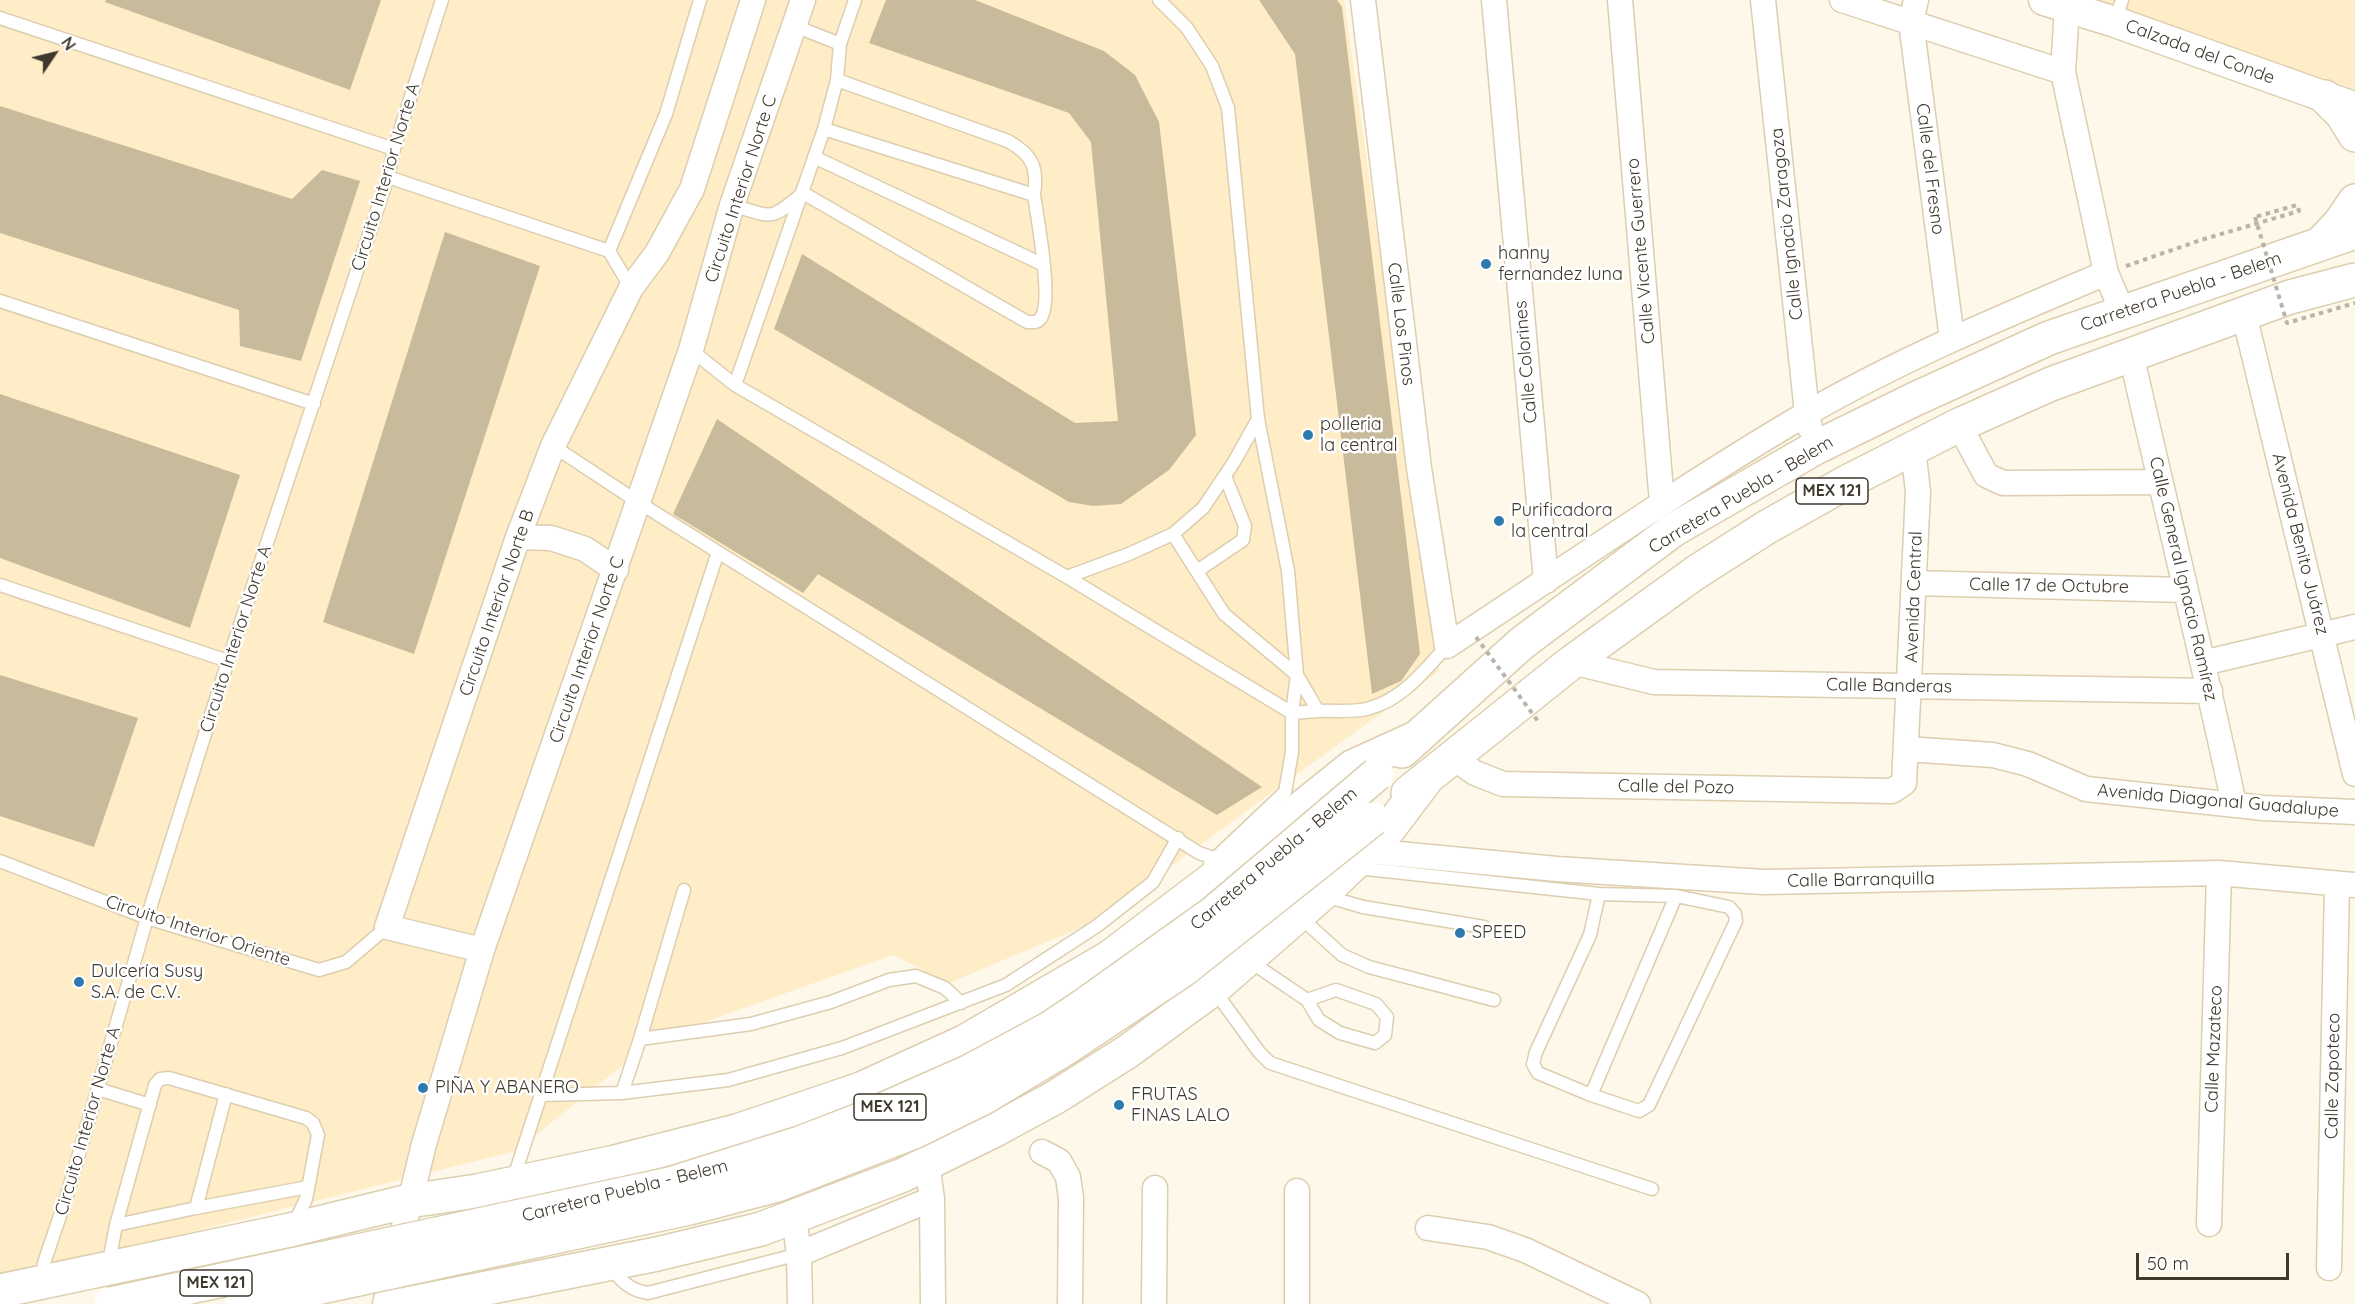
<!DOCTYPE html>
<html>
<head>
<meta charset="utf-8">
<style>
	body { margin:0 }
	#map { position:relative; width:2355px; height:1304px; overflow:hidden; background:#fef8eb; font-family:Quicksand,sans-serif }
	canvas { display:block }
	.north { position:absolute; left:24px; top:24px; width:60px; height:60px; -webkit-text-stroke:4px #fff; paint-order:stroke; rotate:55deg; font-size:16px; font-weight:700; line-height:24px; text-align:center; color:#3f392d }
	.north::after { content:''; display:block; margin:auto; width:21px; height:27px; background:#3f392d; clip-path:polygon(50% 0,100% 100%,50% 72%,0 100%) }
	.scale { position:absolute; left:2136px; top:1253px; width:153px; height:27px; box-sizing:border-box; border:3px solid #3f392d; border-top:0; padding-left:8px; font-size:18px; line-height:21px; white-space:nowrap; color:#3f392d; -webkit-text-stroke:4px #fff; paint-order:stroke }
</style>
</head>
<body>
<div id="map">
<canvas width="2355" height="1304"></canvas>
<div class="north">N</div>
<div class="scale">50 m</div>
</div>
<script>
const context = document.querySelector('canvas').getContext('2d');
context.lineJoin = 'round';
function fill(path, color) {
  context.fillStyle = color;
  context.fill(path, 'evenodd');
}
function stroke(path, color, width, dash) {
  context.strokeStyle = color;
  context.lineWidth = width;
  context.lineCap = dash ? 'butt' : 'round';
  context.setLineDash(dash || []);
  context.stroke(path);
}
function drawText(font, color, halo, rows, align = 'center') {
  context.font = font + ' Quicksand,sans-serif';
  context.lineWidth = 5;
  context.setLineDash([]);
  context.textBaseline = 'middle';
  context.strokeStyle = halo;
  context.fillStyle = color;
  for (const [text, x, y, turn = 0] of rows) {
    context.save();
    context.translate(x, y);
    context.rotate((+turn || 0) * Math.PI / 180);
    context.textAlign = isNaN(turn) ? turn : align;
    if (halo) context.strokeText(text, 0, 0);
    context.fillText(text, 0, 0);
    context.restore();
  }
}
const built = new Path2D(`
	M0,0H1344L1439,671L1094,922L949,983L893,955L654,1040L516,1151L71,1262L0,1274Z
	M2086,0H2355V89Z`);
const building = new Path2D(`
	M106,0H381L350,90L105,2Z
	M886,0H975L1104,51L1135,75L1159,122L1196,435L1169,470L1121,504L1093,506L1069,502L774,329L802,254L1075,423L1118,421L1091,142L1069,113L869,43Z
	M1259,0H1337L1342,7L1420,654L1401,681L1372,694L1295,54Z
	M0,106L292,199L322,170L360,181L301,361L240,346L239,310L0,233Z
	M445,232L540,266L414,654L323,622Z
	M0,394L240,475L190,628L0,558Z
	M717,419L1262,787L1217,815L818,574L803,593L673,514Z
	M0,675L138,718L94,847L0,816Z`);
const path = new Path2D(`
	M2126,266L2201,240L2299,211L2297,205L2255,217`);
const service = new Path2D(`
	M1159,0L1187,28L1212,66L1228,108L1258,419L1288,571L1297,675L1292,713V752L1285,792L1210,863
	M0,18L394,149
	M2115,22L2122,0
	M795,26L840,44
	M837,80L1008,141C1033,155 1038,168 1034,195
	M814,157L1044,265
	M388,177L609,251L631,288
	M732,205C773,217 769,222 803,193L1027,322C1032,322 1037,323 1040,319C1054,304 1037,217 1034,195L824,129
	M609,251L666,114L700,0
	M0,301L314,404
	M691,350L735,385L1067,577L1129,554L1173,534L1203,508L1234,462L1258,419
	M735,385L824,129L837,80L840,44L855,0
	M553,446L638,502L1199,853L1214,858
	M1173,534L1224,614L1297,675L1318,711C1334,710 1355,713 1370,708C1403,699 1425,670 1447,646
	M1197,571L1243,540L1245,526L1225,476
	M1067,577L1292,713L1318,711
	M0,585L228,661
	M0,861L147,918L319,970L346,962L387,927
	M1357,868L1599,894L1676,896L1729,907L1735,914L1736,921L1649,1105L1639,1111L1591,1095L1538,1073L1533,1064L1536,1052L1590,935L1599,894
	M1325,896L1363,907L1484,927
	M1299,916L1342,955L1369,967L1494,1000
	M1248,960L1307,1000L1319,1020L1340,1033L1375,1043L1385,1035L1387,1017L1376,1004L1336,990L1307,1000
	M1214,990L1259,1052L1270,1063L1652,1189
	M640,1039L751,1024L831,1002L889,980L916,976L945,988L961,1003
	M98,1089L150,1105
	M622,1093L640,1039L684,890
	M542,1095L622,1093L728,1080L842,1048L1006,985L1097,926L1153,882L1178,838
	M1591,1095L1676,896
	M513,1180L718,552
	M196,1208L226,1094
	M116,1225L196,1208L308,1187
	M108,1267L116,1225L155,1085L160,1079L169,1078L306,1118L313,1123L318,1135L306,1199L294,1224
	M609,1267C622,1281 629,1290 648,1293L799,1254
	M42,1281L44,1263L68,1192L147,918L228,661L388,177L394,149L442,0`);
const minor = new Path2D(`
	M1363,0L1419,468L1447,646C1566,568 1683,486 1806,414C1901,359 2004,316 2106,273L2122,311
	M1494,0L1546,581
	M1620,0L1662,503
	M1763,0L1807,413L1810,428
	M1842,0L2063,72
	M1916,0L1911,22L1952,339
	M2067,7L2063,72L2106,273
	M2244,314L2355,774
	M2131,354C2165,504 2202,654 2234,804
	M1959,425L1986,475L2003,483L2160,482
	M518,537L551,538L585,549L616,570
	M1914,583L2184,590
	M1572,662L1654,682L2210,691
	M2203,663L2355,627
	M1907,749L1993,755L2028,764L2086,789L2264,808L2355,812
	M1452,757L1475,773L1503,784L1892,791L1904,783L1918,492L1913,448
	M1367,851L1557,869L1764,882L2219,873L2355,885
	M482,950L387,927L518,537L553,446L631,288L657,253L692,189L753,0
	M1042,1152L1059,1161L1068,1177L1071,1198L1070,1304
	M927,1163L932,1199L933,1304
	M794,1217L799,1254L800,1304
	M2209,1224L2219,873
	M1428,1228L1488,1237L1525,1250L1638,1304
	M799,1254L932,1199
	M2329,1268L2337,884
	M385,1304L424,1144L482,950L691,350L732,205L803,0
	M1154,1304L1155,1188
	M1297,1304V1191`);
const tertiary = new Path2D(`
	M2044,0L2115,22L2348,105`);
const primary = new Path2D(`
	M2325,97L2342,114L2355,135
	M2322,242L2340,223L2355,201
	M1402,751L1522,643L1673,530L1815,448L1915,399L2049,338L2355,232
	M1408,793L1572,662L1695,573L1767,527L1847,482L1959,425L2051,384L2290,297L2355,280
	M0,1291L290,1230L409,1201L477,1191L615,1162L737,1131L861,1089L964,1042L1110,957L1214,878L1352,767L1418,737
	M407,1304L657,1254L761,1229L903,1175L993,1131L1054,1098L1127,1052L1213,989L1321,895L1385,834L1425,781`);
const pathBridge = new Path2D(`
	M2255,217L2287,323L2355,303
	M1476,637L1540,724`);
const primaryBridge = new Path2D(`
	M111,1304L670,1184L800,1143L857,1121L968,1072L1050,1028L1086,1004L1212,914L1377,774
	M242,1304L689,1208L777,1185L916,1131L983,1098L1066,1048L1183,970L1373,819`);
const markers = [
	[1486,264,6,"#2e7aad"],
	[1308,435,6,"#2e7aad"],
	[1499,521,6,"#2e7aad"],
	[1460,933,6,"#2e7aad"],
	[79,982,6,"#2e7aad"],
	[423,1088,6,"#2e7aad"],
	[1119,1105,6,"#2e7aad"]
];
const shields = [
	[1832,491,72],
	[890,1107,72],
	[216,1283,72]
];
const shieldNames = [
	["MEX 121",1832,491],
	["MEX 121",890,1107],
	["MEX 121",216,1283]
];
const streetNames = [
	["Calzada del Conde",2200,52,20],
	["Calle del Fresno",1930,169,83],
	["Circuito Interior Norte A",386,177,-73],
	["Circuito Interior Norte C",741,189,-72],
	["Calle Ignacio Zaragoza",1787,224,-96],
	["Calle Vicente Guerrero",1641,251,-95],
	["Carretera Puebla - Belem",2181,292,-19],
	["Calle Los Pinos",1401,324,83],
	["Calle Colorines",1526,362,-95],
	["Carretera Puebla - Belem",1741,495,-31],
	["Avenida Benito Juárez",2300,544,76],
	["Calle General Ignacio Ramírez",2183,579,77],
	["Calle 17 de Octubre",2049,586,1],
	["Avenida Central",1914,597,-88],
	["Circuito Interior Norte B",497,603,-71],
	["Circuito Interior Norte A",236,639,-72],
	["Circuito Interior Norte C",587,650,-71],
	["Calle Banderas",1889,686,1],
	["Calle del Pozo",1676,787,1],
	["Avenida Diagonal Guadalupe",2218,801,5],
	["Carretera Puebla - Belem",1274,859,-40],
	["Calle Barranquilla",1861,880,-1],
	["Circuito Interior Oriente",198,931,18],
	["Calle Mazateco",2214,1049,-88],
	["Calle Zapoteco",2333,1076,-89],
	["Circuito Interior Norte A",88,1121,-74],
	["Carretera Puebla - Belem",625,1191,-14]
];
const poiNames = [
	["hanny",1498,254],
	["fernandez luna",1498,275],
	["polleria",1320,425],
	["la central",1320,446],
	["Purificadora",1511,511],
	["la central",1511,532],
	["SPEED",1472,933],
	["Dulcería Susy",91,972],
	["S.A. de C.V.",91,993],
	["PIÑA Y ABANERO",435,1088],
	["FRUTAS",1131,1095],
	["FINAS LALO",1131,1116]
];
fill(built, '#feedc6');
fill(building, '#c8bb9c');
stroke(service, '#dcceaf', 15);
stroke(minor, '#dcceaf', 27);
stroke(tertiary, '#dcceaf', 33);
stroke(primary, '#dcceaf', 36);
stroke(path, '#bab4a8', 4, [4.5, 4.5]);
stroke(service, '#fff', 12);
stroke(minor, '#fff', 24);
stroke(tertiary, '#fff', 30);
stroke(primary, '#fff', 33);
stroke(primaryBridge, '#dcceaf', 36, []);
stroke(pathBridge, '#bab4a8', 4, [4.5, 4.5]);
stroke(primaryBridge, '#fff', 33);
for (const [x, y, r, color] of markers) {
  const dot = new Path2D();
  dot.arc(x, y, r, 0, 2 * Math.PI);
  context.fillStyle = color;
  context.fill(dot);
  stroke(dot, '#fff', 2);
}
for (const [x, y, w] of shields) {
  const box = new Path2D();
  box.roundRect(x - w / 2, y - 13, w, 26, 4.5);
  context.fillStyle = '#fff';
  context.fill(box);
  stroke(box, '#3f392d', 1.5);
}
drawText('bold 16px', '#3f392d', null, shieldNames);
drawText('18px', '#3f392d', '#fff', streetNames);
drawText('18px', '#3f392d', '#fff', poiNames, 'left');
</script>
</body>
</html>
